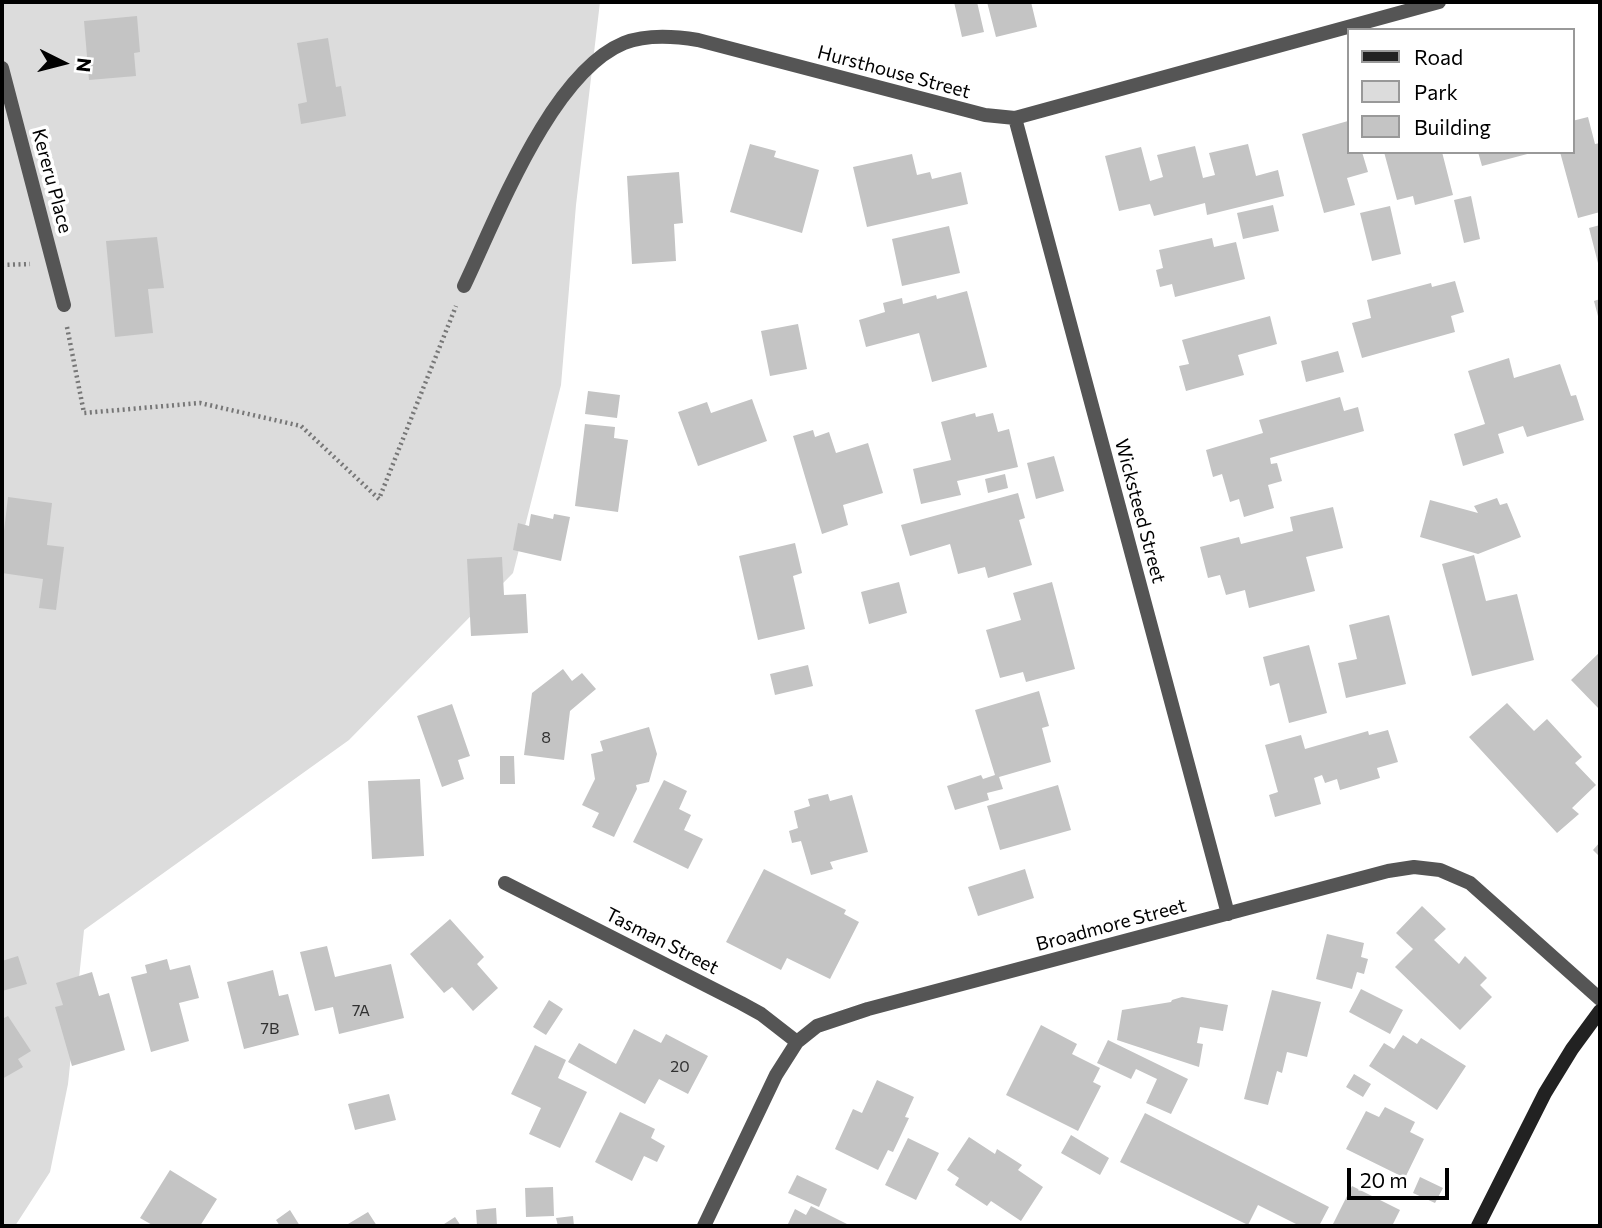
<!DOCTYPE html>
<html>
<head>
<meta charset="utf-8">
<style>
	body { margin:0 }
	#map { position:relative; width:1602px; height:1228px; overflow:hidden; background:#fff; font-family:Commissioner,sans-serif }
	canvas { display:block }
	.frame { position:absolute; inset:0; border:4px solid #000; pointer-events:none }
	.legend { position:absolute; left:1347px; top:28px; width:228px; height:126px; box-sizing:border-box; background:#fff; border:2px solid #999; margin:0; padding:9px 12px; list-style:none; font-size:21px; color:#000 }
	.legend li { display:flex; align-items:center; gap:14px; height:35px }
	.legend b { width:35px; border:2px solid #999 }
	.north { position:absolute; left:28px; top:28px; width:70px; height:70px; -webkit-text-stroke:5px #fff; paint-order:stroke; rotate:96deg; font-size:19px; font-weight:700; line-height:28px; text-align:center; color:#000 }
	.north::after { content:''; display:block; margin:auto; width:24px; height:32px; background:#000; clip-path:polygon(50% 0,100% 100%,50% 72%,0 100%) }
	.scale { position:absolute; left:1347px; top:1168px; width:102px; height:32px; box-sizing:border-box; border:4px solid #000; border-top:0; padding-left:9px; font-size:21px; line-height:24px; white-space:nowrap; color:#000; -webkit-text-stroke:5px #fff; paint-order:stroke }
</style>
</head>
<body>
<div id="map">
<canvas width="1602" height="1228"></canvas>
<div class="frame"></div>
<ul class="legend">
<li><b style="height:9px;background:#222"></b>Road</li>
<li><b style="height:19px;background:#dcdcdc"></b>Park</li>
<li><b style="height:19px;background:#c4c4c4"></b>Building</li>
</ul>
<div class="north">N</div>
<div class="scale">20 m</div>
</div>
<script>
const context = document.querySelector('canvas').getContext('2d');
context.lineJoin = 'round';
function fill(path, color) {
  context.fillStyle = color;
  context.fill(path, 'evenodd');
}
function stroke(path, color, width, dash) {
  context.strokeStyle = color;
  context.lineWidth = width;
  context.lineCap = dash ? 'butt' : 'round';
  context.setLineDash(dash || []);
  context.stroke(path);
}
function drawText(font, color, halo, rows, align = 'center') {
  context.font = font + ' Commissioner,sans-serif';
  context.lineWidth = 7;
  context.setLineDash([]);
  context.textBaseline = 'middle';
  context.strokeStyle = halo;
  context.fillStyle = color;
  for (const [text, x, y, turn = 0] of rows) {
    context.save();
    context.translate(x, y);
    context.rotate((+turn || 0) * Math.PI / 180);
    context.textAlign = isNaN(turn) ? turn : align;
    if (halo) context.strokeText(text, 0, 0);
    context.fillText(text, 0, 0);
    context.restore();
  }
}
const green = new Path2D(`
	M2,2H600L576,205L561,385L513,573L349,740L84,930L68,1084L50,1172L15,1226H2Z`);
const building = new Path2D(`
	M954,2H977L984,32L962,37Z
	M987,2H1031L1037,27L996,37Z
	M137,16L140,52L134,53L136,76L89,80L84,21Z
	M328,38L336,87L341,86L346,116L301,124L298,104L307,102L297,43Z
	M1588,117L1595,144L1600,143V212L1578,218L1560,152H1572V121Z
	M1348,121V152H1362L1368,172L1347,178L1355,205L1324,213L1302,134Z
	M750,144L776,151L774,157L819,170L802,233L730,212Z
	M1248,144L1256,176L1278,170L1284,196L1207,215L1205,203L1154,216L1150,204L1119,211L1105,156L1141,147L1150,181L1163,177L1157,155L1195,146L1203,178L1215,175L1209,153Z
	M1384,152H1442L1453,195L1415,205L1413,196L1397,200Z
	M1478,152H1531V153L1482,166Z
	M912,154L917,175L930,172L932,179L961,172L968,204L867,227L853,167Z
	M679,172L683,223L674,224L676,261L632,264L627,176Z
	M1471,196L1480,239L1464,243L1454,200Z
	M1273,205L1279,231L1243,239L1237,213Z
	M1390,206L1401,254L1372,261L1360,213Z
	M1600,225V267H1599L1589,228Z
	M949,226L960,273L902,286L892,239Z
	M157,237L164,288L148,289L153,333L115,337L106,241Z
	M1212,238L1214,247L1236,242L1245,279L1175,297L1172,284L1160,287L1156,270L1163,268L1159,250Z
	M1455,281L1464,312L1451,316L1455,332L1362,358L1352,323L1371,318L1367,300L1431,283L1432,287Z
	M967,291L987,367L932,382L919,333L866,347L859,320L885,312L883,303L902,298L903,304L936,295L937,299Z
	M1600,299V320H1599L1594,301Z
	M1270,316L1277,344L1238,355L1244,375L1186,391L1179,366L1189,364L1182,340Z
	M798,324L807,369L770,376L761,331Z
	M1338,351L1344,372L1306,382L1301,361Z
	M1509,358L1514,378L1560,364L1571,396L1576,395L1584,420L1527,437L1523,426L1498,434L1504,453L1463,466L1454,434L1485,424L1468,371Z
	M588,391L620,395L617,418L585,414Z
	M1340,397L1344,411L1358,407L1364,431L1270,458L1271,464L1277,463L1282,481L1268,485L1274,508L1244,517L1239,499L1230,502L1222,474L1213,477L1206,450L1263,433L1259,420Z
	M752,399L767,441L698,466L678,412L707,402L711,413Z
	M975,413L976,417L993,413L998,432L1009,429L1018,467L957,481L961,495L921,504L913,469L951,460L941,422Z
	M585,424L615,427L614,438L628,440L618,512L575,506Z
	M813,430L815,437L829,432L836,453L868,443L883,493L843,505L848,525L822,534L793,436Z
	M1054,456L1064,491L1036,499L1027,463Z
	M1005,474L1008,488L988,493L985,479Z
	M1018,493L1025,518L1019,520L1032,565L988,578L985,567L958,574L950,544L910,556L901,525Z
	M8,497L52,503L47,545L64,547L56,610L39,608L43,579L2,573V548Z
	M1497,498L1500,505L1507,503L1521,537L1478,554L1420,537L1430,500L1478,513L1474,506Z
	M1333,507L1343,548L1306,557L1315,591L1249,608L1245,590L1226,595L1220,575L1208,578L1200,547L1239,537L1241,544L1293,531L1290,517Z
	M531,514L553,519L554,514L570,517L561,561L513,550L518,523L529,526Z
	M795,543L802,573L793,576L805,629L758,640L739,556Z
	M1474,555L1486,601L1517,594L1534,660L1472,676L1442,564Z
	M502,557L504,595L526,594L528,633L471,636L467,559Z
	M899,582L907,613L869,624L861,592Z
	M1052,582L1075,669L1026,682L1023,672L1000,678L986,630L1021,620L1013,593Z
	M1389,615L1406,684L1346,698L1338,663L1357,659L1349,625Z
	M1309,645L1327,713L1289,723L1279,683L1270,686L1263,657Z
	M1600,652V710L1571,680Z
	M808,665L813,686L775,695L770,674Z
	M563,669L572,681L582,673L596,689L570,711L564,760L524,755L532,693Z
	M1039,691L1049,726L1042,728L1051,762L999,777L1003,789L987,793L989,800L955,810L947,786L981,775L983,779L995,775L975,710Z
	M1507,703L1534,731L1547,719L1582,757L1575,763L1596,785L1572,808L1579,814L1557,833L1469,737Z
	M452,704L470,756L458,760L464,779L442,787L417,716Z
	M649,727L657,754L649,782L636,785L637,789L614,837L592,827L599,813L582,805L595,779L591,754L603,751L600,741Z
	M1388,730L1398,762L1377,768L1380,778L1340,790L1337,779L1325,783L1322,775L1314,778L1321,804L1275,817L1269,795L1278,792L1265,745L1301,735L1305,749L1368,731L1369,735Z
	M500,756H514L515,784H500Z
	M420,779L424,856L372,859L368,781Z
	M664,780L687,791L679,809L691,815L684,830L703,839L688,869L633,842Z
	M1058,785L1071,830L1000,850L987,806Z
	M828,794L830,801L852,795L868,852L830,862L833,869L811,875L801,841L792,843L789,831L798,828L794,811L810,806L808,799Z
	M1600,842V857L1593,850Z
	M764,869L846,910L844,914L859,922L830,979L787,958L781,970L726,942Z
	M1025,869L1034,898L978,916L968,887Z
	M1422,906L1446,929L1434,940L1459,964L1465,956L1487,978L1480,985L1492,997L1460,1030L1395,967L1413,949L1396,933Z
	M450,919L484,957L477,964L498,988L473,1011L452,987L444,993L410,954Z
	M1327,934L1364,943L1361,957L1368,959L1364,974L1357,972L1352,989L1316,979Z
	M327,946L335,977L391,964L404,1018L339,1034L333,1007L315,1011L300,952Z
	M18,956L27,984L2,991V961Z
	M167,959L170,970L190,965L199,998L179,1003L189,1041L151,1052L131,977L147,973L145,965Z
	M273,970L279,996L288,994L299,1035L244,1049L227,982Z
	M92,972L99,996L109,993L125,1050L72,1066L55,1007L63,1005L56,983Z
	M1361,989L1403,1010L1390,1034L1349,1012Z
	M1272,990L1321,1002L1307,1057L1287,1052L1282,1073L1277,1071L1268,1105L1244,1099Z
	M1182,997L1228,1005L1223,1031L1200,1027L1197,1043L1203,1044L1199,1067L1117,1040L1122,1010L1171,1002L1172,1000Z
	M549,1000L563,1009L546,1035L533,1027Z
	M8,1016L31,1051L18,1059L23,1067L2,1079V1019Z
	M1041,1025L1077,1044L1072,1054L1100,1068L1093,1082L1101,1086L1078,1131L1006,1095Z
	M634,1029L661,1043L666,1034L708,1056L688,1094L659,1079L645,1104L568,1062L579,1043L616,1064Z
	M1403,1035L1417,1044L1421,1038L1466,1066L1437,1110L1369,1066L1384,1043L1394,1049Z
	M1108,1040L1188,1079L1171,1114L1146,1103L1157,1079L1136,1069L1131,1079L1097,1063Z
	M535,1045L566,1060L558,1078L587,1092L560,1148L529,1134L541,1108L511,1094Z
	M1354,1074L1371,1084L1363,1097L1346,1087Z
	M877,1080L914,1097L905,1117L909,1118L893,1152L888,1150L878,1170L835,1149L853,1109L862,1113Z
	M389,1094L396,1120L355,1130L348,1104Z
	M1385,1107L1415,1122L1410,1132L1424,1139L1405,1178L1346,1149L1366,1111L1379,1117Z
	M620,1112L655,1129L651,1138L665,1146L657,1162L644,1156L632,1181L595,1162Z
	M1145,1113L1329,1207L1319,1226H1300L1258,1205L1248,1225L1120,1162Z
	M1071,1135L1109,1158L1100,1175L1061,1153Z
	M969,1137L995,1154L997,1149L1022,1165L1018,1170L1043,1187L1021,1221L991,1201L987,1206L955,1185L959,1178L947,1170Z
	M908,1138L939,1153L916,1200L885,1185Z
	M170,1170L217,1199L200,1226H154L140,1218Z
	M797,1175L827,1189L819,1207L788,1193Z
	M1420,1177L1443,1188L1435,1203L1413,1193Z
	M1352,1186L1400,1210L1392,1226H1332Z
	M553,1187L554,1216L526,1217L525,1188Z
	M811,1206L851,1226H787L795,1209L806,1215Z
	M496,1208L497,1226H477L476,1210Z
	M290,1210L300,1226H280L276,1220Z
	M368,1212L377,1226H349L348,1224Z
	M573,1216L574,1226H558L556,1218Z
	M455,1217L461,1226H441Z`);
const path = new Path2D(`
	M2,265L30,264
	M67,327L84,413L200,403L301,426L379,499L456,306`);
const minor = new Path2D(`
	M2,68L64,305
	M1015,118L1228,914
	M464,286C497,217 551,73 624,43C647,34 674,36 698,40L985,115L1015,118L1439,2
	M505,883L741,1003L761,1014L797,1042
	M704,1226L776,1075L797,1042L817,1026L868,1009L1388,871L1414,867L1440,870L1470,883L1600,999`);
const secondary = new Path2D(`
	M1478,1226L1545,1093L1572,1049L1600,1011`);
const numberNames = [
	["8",546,738],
	["7A",361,1011],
	["7B",270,1029],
	["20",680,1067]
];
const streetNames = [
	["Hursthouse Street",894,72,15],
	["Kereru Place",52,181,75],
	["Wicksteed Street",1140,511,75],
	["Broadmore Street",1111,925,-15],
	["Tasman Street",662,941,27]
];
fill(green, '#dcdcdc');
fill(building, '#c4c4c4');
stroke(path, '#777', 4.5, [2, 3.5]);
stroke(minor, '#555', 14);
stroke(secondary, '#222', 14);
drawText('16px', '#313131', null, numberNames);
drawText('19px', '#000', '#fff', streetNames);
</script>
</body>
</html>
